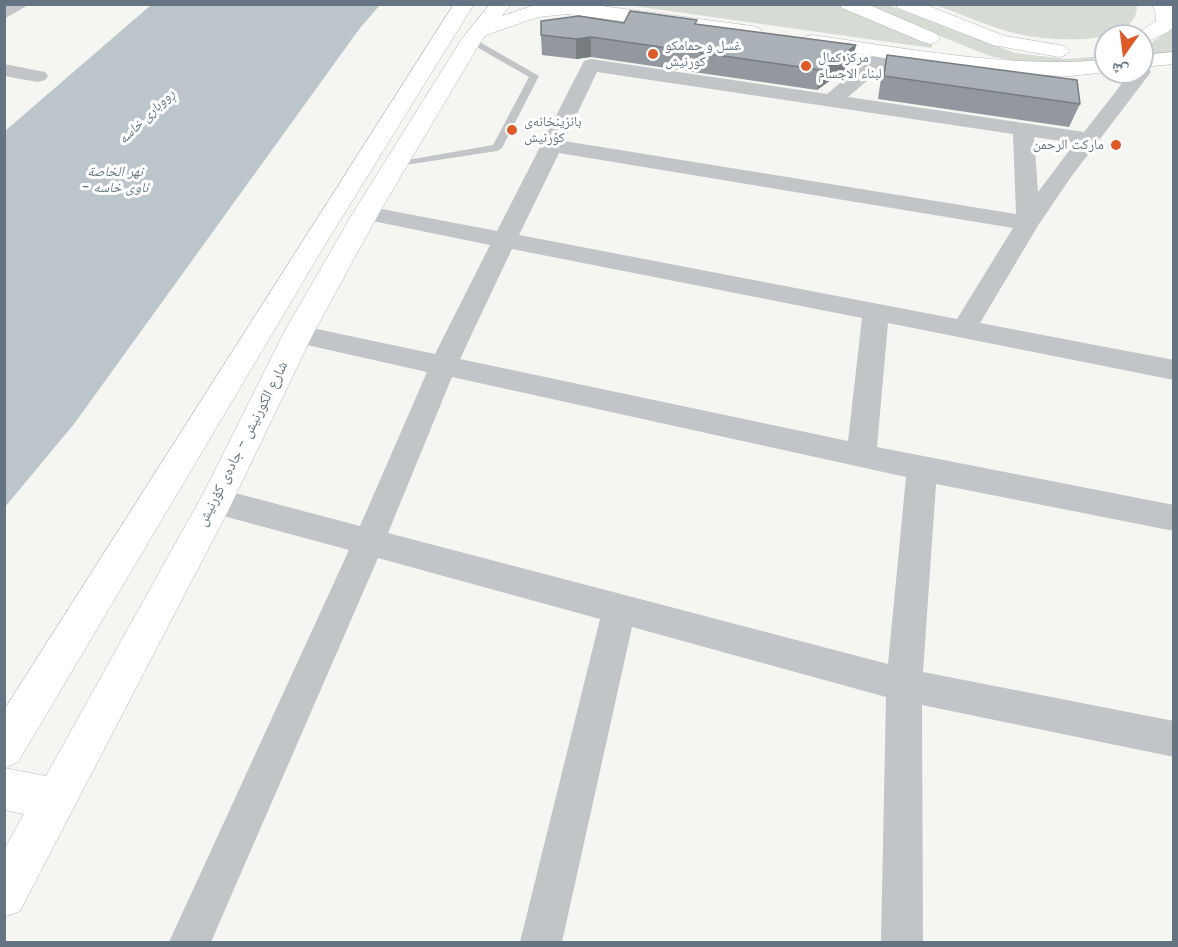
<!DOCTYPE html>
<html>
<head>
<meta charset="utf-8">
<style>
	body { margin:0 }
	#map { position:relative; width:1178px; height:947px; overflow:hidden; background:#f5f5f2; font-family:Poppins,"Noto Naskh Arabic",sans-serif }
	canvas { display:block }
	.frame { position:absolute; inset:0; border:6px solid #657482; pointer-events:none }
	.north { position:absolute; left:1094px; top:24px; width:60px; height:60px; box-sizing:border-box; background:#fff; border:2px solid #c1c7cd; border-radius:50%; rotate:194deg; font-size:16px; font-weight:700; line-height:24px; text-align:center; color:#657482 }
	.north::after { content:''; display:block; margin:auto; width:21px; height:27px; background:#de5a29; clip-path:polygon(50% 0,100% 100%,50% 72%,0 100%) }
</style>
</head>
<body>
<div id="map">
<canvas width="1178" height="947"></canvas>
<div class="frame"></div>
<div class="north">ش</div>
</div>
<script>
const context = document.querySelector('canvas').getContext('2d');
context.lineJoin = 'round';
function fill(path, color) {
  context.fillStyle = color;
  context.fill(path, 'evenodd');
}
function stroke(path, color, width, dash) {
  context.strokeStyle = color;
  context.lineWidth = width;
  context.lineCap = dash ? 'butt' : 'round';
  context.setLineDash(dash || []);
  context.stroke(path);
}
function drawText(font, color, halo, rows, align = 'center') {
  context.font = font + ' Poppins,"Noto Naskh Arabic",sans-serif';
  context.lineWidth = 6;
  context.setLineDash([]);
  context.textBaseline = 'middle';
  context.strokeStyle = halo;
  context.fillStyle = color;
  for (const [text, x, y, turn = 0] of rows) {
    context.save();
    context.translate(x, y);
    context.rotate((+turn || 0) * Math.PI / 180);
    context.textAlign = isNaN(turn) ? turn : align;
    if (halo) context.strokeText(text, 0, 0);
    context.fillText(text, 0, 0);
    context.restore();
  }
}
const green = new Path2D(`
	M1134,4L1137,7C1135,51 1038,40 1010,32C985,25 961,14 936,5Z
	M627,5H839L932,43V48Z
	M862,5H888L1015,53L1066,59L1106,56V61L1071,64L1014,61L990,56Z
	M1173,28V52L1142,56V49Z`);
const water = new Path2D(`
	M151,5H380L360,28L74,424L5,507V131Z`);
const lane = new Path2D(`
	M471,37L539,76L502,148L497,151L392,167V163L396,162L493,145L529,77L468,42L466,40Z`);
const street = new Path2D(`
	M7,4H30L4,19V6Z
	M889,46L896,48L899,52L896,56L848,97L1084,132L1131,72H1142V66L1148,68L1151,72L1071,177L1039,224L980,323L1174,360V380L888,323L877,447L1174,505V531L936,484L923,672L1174,721V757L922,705L923,942H881L886,697L632,627L562,942H520L600,619L378,558L211,942H169L349,550L216,514L205,510L201,501L205,492L216,488L360,526L427,372L298,343L289,341L285,334L289,327L298,325L435,354L490,245L358,218L354,213L358,208L366,206L497,231L584,61L591,59L827,94L882,48ZM597,72L1013,134L1016,214L564,141ZM1034,137L1075,143L1038,192ZM559,153L1013,228L957,319L519,235ZM512,249L862,318L848,441L460,359ZM452,377L906,477L888,664L388,533Z
	M4,64L45,72L48,76L45,80L38,82L4,76Z`);
const primary = new Path2D(`
	M454,4H474L323,248L18,762L4,768V710Z
	M490,4H511L502,16L535,5L587,4L752,26L759,28L762,32L759,36L752,38L568,14L538,17L486,35L480,43L379,213L313,334L228,511L20,911L4,917V850L24,814L4,810V768L46,776L204,492L283,334L353,213L461,40Z
	M839,4H867L937,34L940,38L937,42L930,44L923,42L842,8Z
	M895,4H924L1005,36L1059,45L1066,47L1070,51L1066,55L1059,57L993,45L898,8Z
	M1151,4H1172L1174,26L1168,32L1142,44V36H1133L1156,21L1155,10Z
	M812,35C910,49 1007,68 1106,60V72H1108L1070,76L996,74L921,64L805,45L802,41L805,37Z
	M1174,52V64L1142,67V55Z`);
const wall = new Path2D(`
	M624,23L696,24L856,45L851,65L817,90L591,57L576,59L542,55L541,35Z
	M887,55L1080,104L1069,127L878,99L881,78Z`);
const shadedWall = new Path2D(`
	M591,37V57L576,59V39Z
	M856,45L851,65L817,90L821,70Z`);
const building = new Path2D(`
	M630,11L646,13L697,20L695,24L856,45L821,70L591,37L576,39L541,35V21L579,16L624,23Z
	M887,55L1077,80L1080,104L884,76Z`);
const markers = [
	[653,54,6,"#de5a29"],
	[806,66,6,"#de5a29"],
	[512,130,6,"#de5a29"],
	[1116,145,6,"#de5a29"]
];
const farPoinames = [
	["غسل و حمامكو",665,46],
	["كورنيش",665,62],
	["مركز كمال",818,58],
	["لبناء الاجسام",818,74],
	["بانزینخانەی",524,122],
	["کۆرنیش",524,138],
	["ماركت الرحمن",1104,145,"right"]
];
const farWaternames = [
	["ڕووباری خاسە",147,117,-44],
	["نهر الخاصة",115,172],
	["- ئاوی خاسە",115,188]
];
const streetNames = [
	["شارع الكورنيش - جادەی کۆرنیش",243,444,-63]
];
fill(green, '#d6dcd3');
fill(water, '#bcc5ca');
stroke(primary, '#b4b8bc', 1);
fill(lane, '#c1c5c8');
fill(street, '#c1c5c8');
fill(primary, '#fff');
fill(wall, '#92989d');
fill(shadedWall, '#777c7f');
fill(building, '#aab1b6');
stroke(building, '#777c7f', 1.5);
for (const [x, y, r, color] of markers) {
  const dot = new Path2D();
  dot.arc(x, y, r, 0, 2 * Math.PI);
  context.fillStyle = color;
  context.fill(dot);
  stroke(dot, '#fff', 2);
}
drawText('14px', '#657482', '#fff', farPoinames, 'left');
drawText('italic 14px', '#61767f', '#fff', farWaternames);
drawText('15px', '#657482', '#fff', streetNames);
</script>
</body>
</html>
